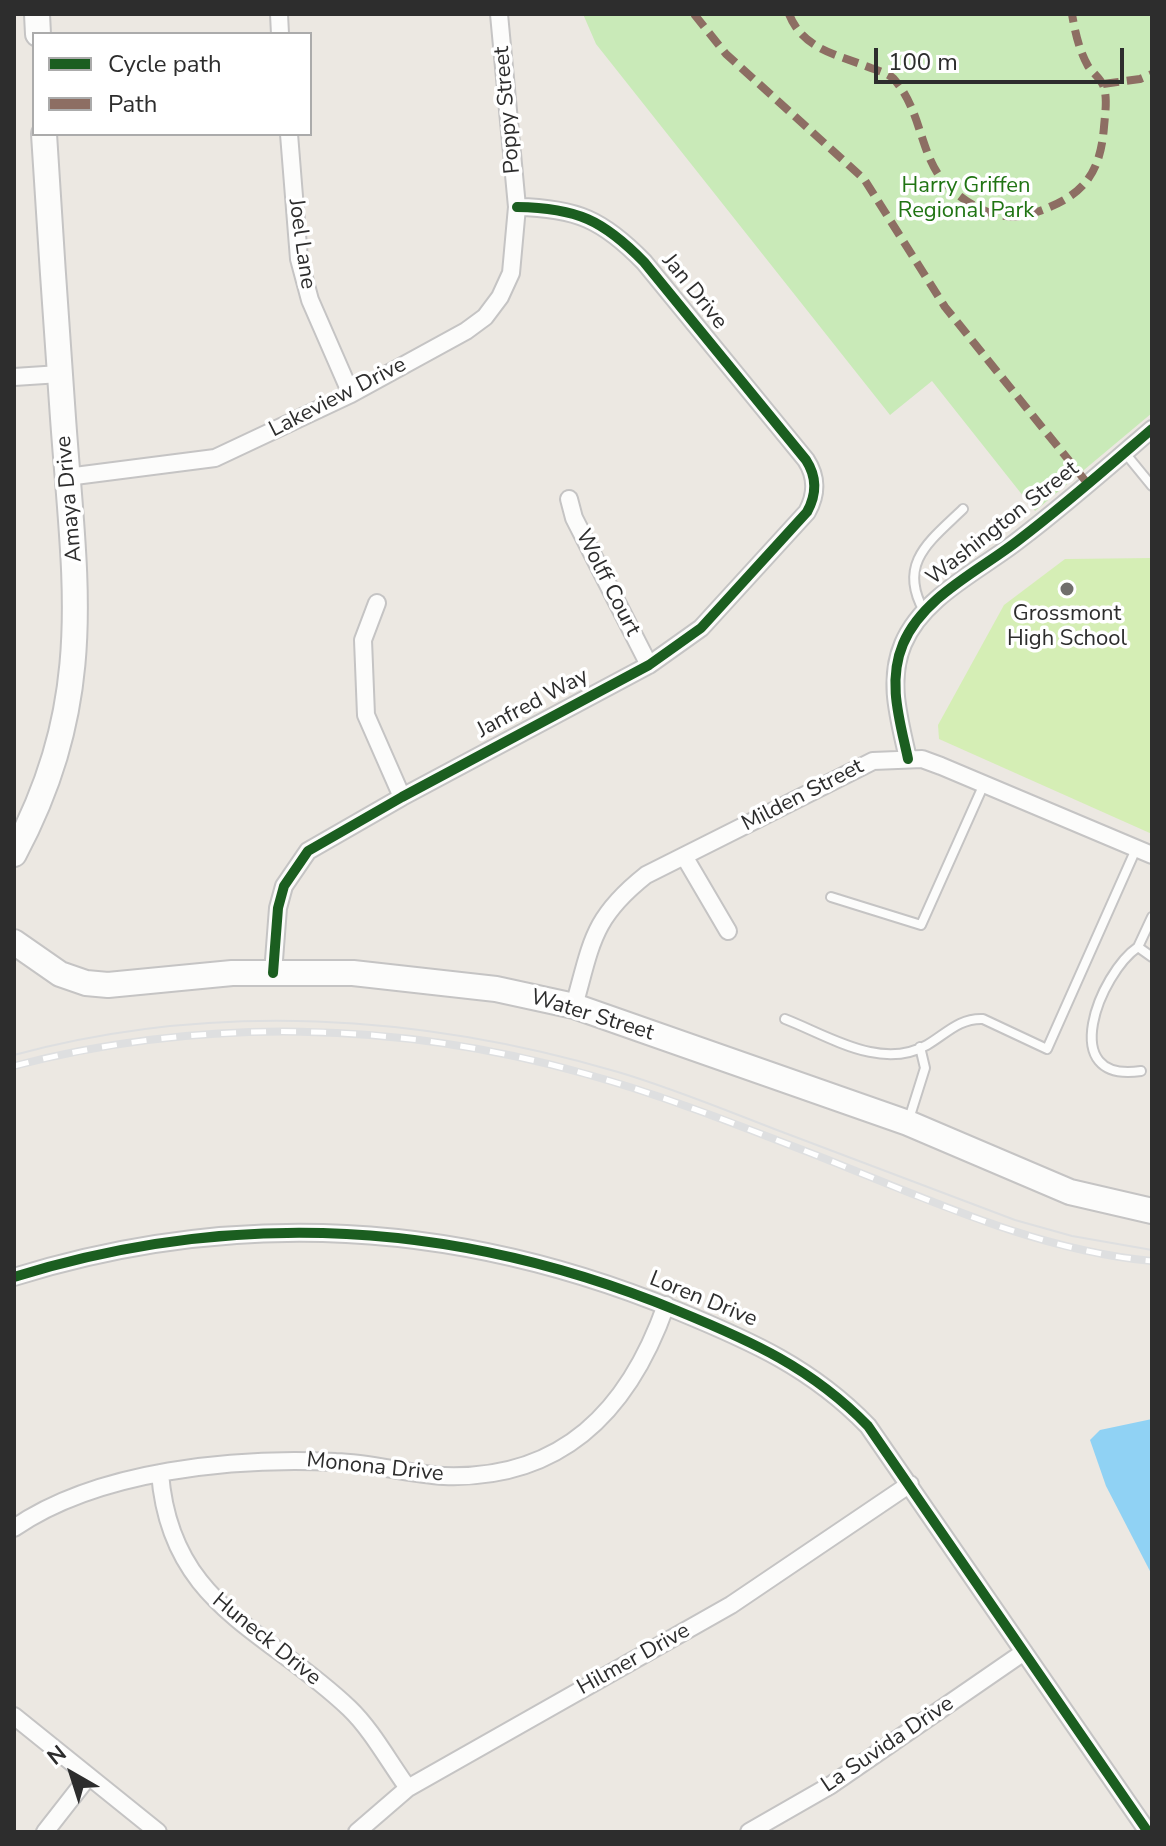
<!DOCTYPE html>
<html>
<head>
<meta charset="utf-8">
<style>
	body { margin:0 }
	#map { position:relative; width:1166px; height:1846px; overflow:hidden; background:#ece8e2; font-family:"Nunito Sans",sans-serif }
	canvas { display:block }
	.frame { position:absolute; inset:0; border:16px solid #2d2d2d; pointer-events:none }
	.legend { position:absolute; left:32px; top:32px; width:280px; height:104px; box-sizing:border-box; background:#fff; border:2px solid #ababab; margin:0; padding:10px 14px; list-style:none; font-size:24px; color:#2d2d2d }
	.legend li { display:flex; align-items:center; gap:16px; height:40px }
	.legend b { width:40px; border:2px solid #ababab }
	.north { position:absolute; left:32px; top:1734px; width:80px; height:80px; -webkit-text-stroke:6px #fff; paint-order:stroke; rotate:321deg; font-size:22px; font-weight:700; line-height:32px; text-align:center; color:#2d2d2d }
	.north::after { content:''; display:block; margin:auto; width:28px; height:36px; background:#2d2d2d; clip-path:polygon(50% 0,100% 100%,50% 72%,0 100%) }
	.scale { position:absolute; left:874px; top:48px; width:250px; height:36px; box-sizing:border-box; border:4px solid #2d2d2d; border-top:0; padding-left:10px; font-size:24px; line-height:28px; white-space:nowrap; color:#2d2d2d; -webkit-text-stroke:6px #fff; paint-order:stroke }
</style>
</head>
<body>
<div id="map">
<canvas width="1166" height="1846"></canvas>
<div class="frame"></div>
<ul class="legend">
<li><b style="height:10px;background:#1b5e20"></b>Cycle path</li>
<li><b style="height:10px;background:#8d6e63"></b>Path</li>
</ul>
<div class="north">N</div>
<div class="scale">100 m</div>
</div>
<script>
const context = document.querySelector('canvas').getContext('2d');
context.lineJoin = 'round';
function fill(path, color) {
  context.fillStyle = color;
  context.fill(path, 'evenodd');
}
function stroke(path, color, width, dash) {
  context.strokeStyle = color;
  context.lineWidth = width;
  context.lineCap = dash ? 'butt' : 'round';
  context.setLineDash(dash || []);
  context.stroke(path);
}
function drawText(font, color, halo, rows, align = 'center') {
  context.font = font + ' "Nunito Sans",sans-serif';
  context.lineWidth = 7;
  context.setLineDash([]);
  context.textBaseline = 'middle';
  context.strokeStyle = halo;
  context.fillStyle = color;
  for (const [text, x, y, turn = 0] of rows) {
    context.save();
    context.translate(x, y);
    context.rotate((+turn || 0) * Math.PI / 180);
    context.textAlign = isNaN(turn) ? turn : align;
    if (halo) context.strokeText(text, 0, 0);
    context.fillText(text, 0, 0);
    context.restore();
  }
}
const green = new Path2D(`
	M583,14H1152V413L1035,511L932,381L890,415L596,44Z`);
const pitch = new Path2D(`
	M1152,558V834L939,739L938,725L1004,605L1065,559Z`);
const water = new Path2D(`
	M1152,1419V1575L1106,1486L1090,1440L1100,1430Z`);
const lane = new Path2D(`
	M1125,453L1152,486
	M924,611C897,563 930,541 963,509
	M831,897L921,925L984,784
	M1152,917L1138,947L1152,957
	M1138,947C1100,973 1055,1084 1141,1071
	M785,1019C829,1036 881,1071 927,1045C946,1034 959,1018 983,1019L1047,1049L1136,849
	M909,1119L925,1068L920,1047`);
const street = new Path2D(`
	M279,14L280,34
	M289,134L299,259L310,300L351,394
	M14,377L60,374
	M67,477L215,458L351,394L466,331L485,317L500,297L511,273L517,207L499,14
	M569,499L574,518L649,665
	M377,603L363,640L366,715L402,797
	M908,759C900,721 887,682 903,644C923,596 981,570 1020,539C1066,504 1109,466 1152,429
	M684,856L728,931
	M273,973L278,908L284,886L308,851L402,797L649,665L701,628L807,512C817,494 817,477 806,460L644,262C603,220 577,208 517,207
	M574,1006C592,942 592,918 646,875L873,761L922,759L941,766L1152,855
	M14,1277C240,1207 460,1221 678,1311C751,1341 812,1368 868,1426L1148,1832
	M160,1473C170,1605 265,1628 349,1708C372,1730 389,1762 408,1788
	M14,1528C98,1470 236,1457 336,1462C372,1463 408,1474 444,1476C563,1480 629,1410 666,1305
	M14,1716L158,1832
	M45,1832L88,1777
	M357,1832L408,1788L731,1605L910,1484
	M749,1832L831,1785L1024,1652`);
const secondary = new Path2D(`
	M37,14L38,34
	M14,854C97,698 75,585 63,418C56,323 50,229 44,134
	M14,942L60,974L86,983L108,985L232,973H353L496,989L574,1006L908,1123L1070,1192L1152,1211`);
const tram = new Path2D(`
	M14,1055C213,1001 421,1014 618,1072C672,1088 725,1110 777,1130C857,1160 936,1190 1015,1220L1072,1236L1152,1250`);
const rail = new Path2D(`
	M14,1066C202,1017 400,1021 586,1074C662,1095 735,1124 808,1152C919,1195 1032,1250 1152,1261`);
const quiet = new Path2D(`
	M694,14L726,54L864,179L945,307L1088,484
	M789,14C803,50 839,55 871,68C879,71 887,73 893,78C923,111 919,157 947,185C970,208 1003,224 1034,213C1081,197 1100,177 1104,127C1105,114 1108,97 1103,85C1100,78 1092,72 1088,66C1079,50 1075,32 1072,14
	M1103,84L1140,79L1152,74`);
const cycleway = new Path2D(`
	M908,759C900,721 887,682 903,644C923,596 981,570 1020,539C1066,504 1109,466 1152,429
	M273,973L278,908L284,886L308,851L402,797L649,665L701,628L807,512C817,494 817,477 806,460L644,262C603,220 577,208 517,207
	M14,1277C240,1207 460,1221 678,1311C751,1341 812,1368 868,1426L1148,1832`);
const markers = [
	[1067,589,8,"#706e6c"]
];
const streetNames = [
	["Poppy Street",508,110,-95],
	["Joel Lane",301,244,82],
	["Jan Drive",694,292,51],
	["Lakeview Drive",338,398,-27],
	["Amaya Drive",70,499,-95],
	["Washington Street",1003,524,-38],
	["Wolff Court",607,583,63],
	["Janfred Way",533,704,-28],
	["Milden Street",803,796,-27],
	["Water Street",592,1016,17],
	["Loren Drive",703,1300,22],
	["Monona Drive",375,1468,6],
	["Huneck Drive",266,1640,39],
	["Hilmer Drive",634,1660,-29],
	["La Suvida Drive",888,1745,-34]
];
const parkNames = [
	["Harry Griffen",966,187],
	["Regional Park",966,212]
];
const poiNames = [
	["Grossmont",1067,615],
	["High School",1067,640]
];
fill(green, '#c9eab8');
fill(pitch, '#d5eeb5');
fill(water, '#90d2f4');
stroke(lane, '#c5c4c4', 12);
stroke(street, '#c5c4c4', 20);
stroke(secondary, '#c5c4c4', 28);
stroke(lane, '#fcfcfb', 8);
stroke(street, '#fcfcfb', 16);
stroke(secondary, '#fcfcfb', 24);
stroke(tram, '#dedfe0', 2);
stroke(rail, '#dedfe0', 8);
stroke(rail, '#fff', 5, [15]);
stroke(quiet, '#8d6e63', 8, [16, 8]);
stroke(cycleway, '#1b5e20', 10);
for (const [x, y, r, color] of markers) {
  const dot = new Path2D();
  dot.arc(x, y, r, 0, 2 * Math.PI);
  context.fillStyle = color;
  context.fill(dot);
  stroke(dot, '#fff', 3);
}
drawText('22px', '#2d2d2d', '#fff', streetNames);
drawText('22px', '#207413', '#fff', parkNames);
drawText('22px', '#2d2d2d', '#fff', poiNames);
</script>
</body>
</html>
